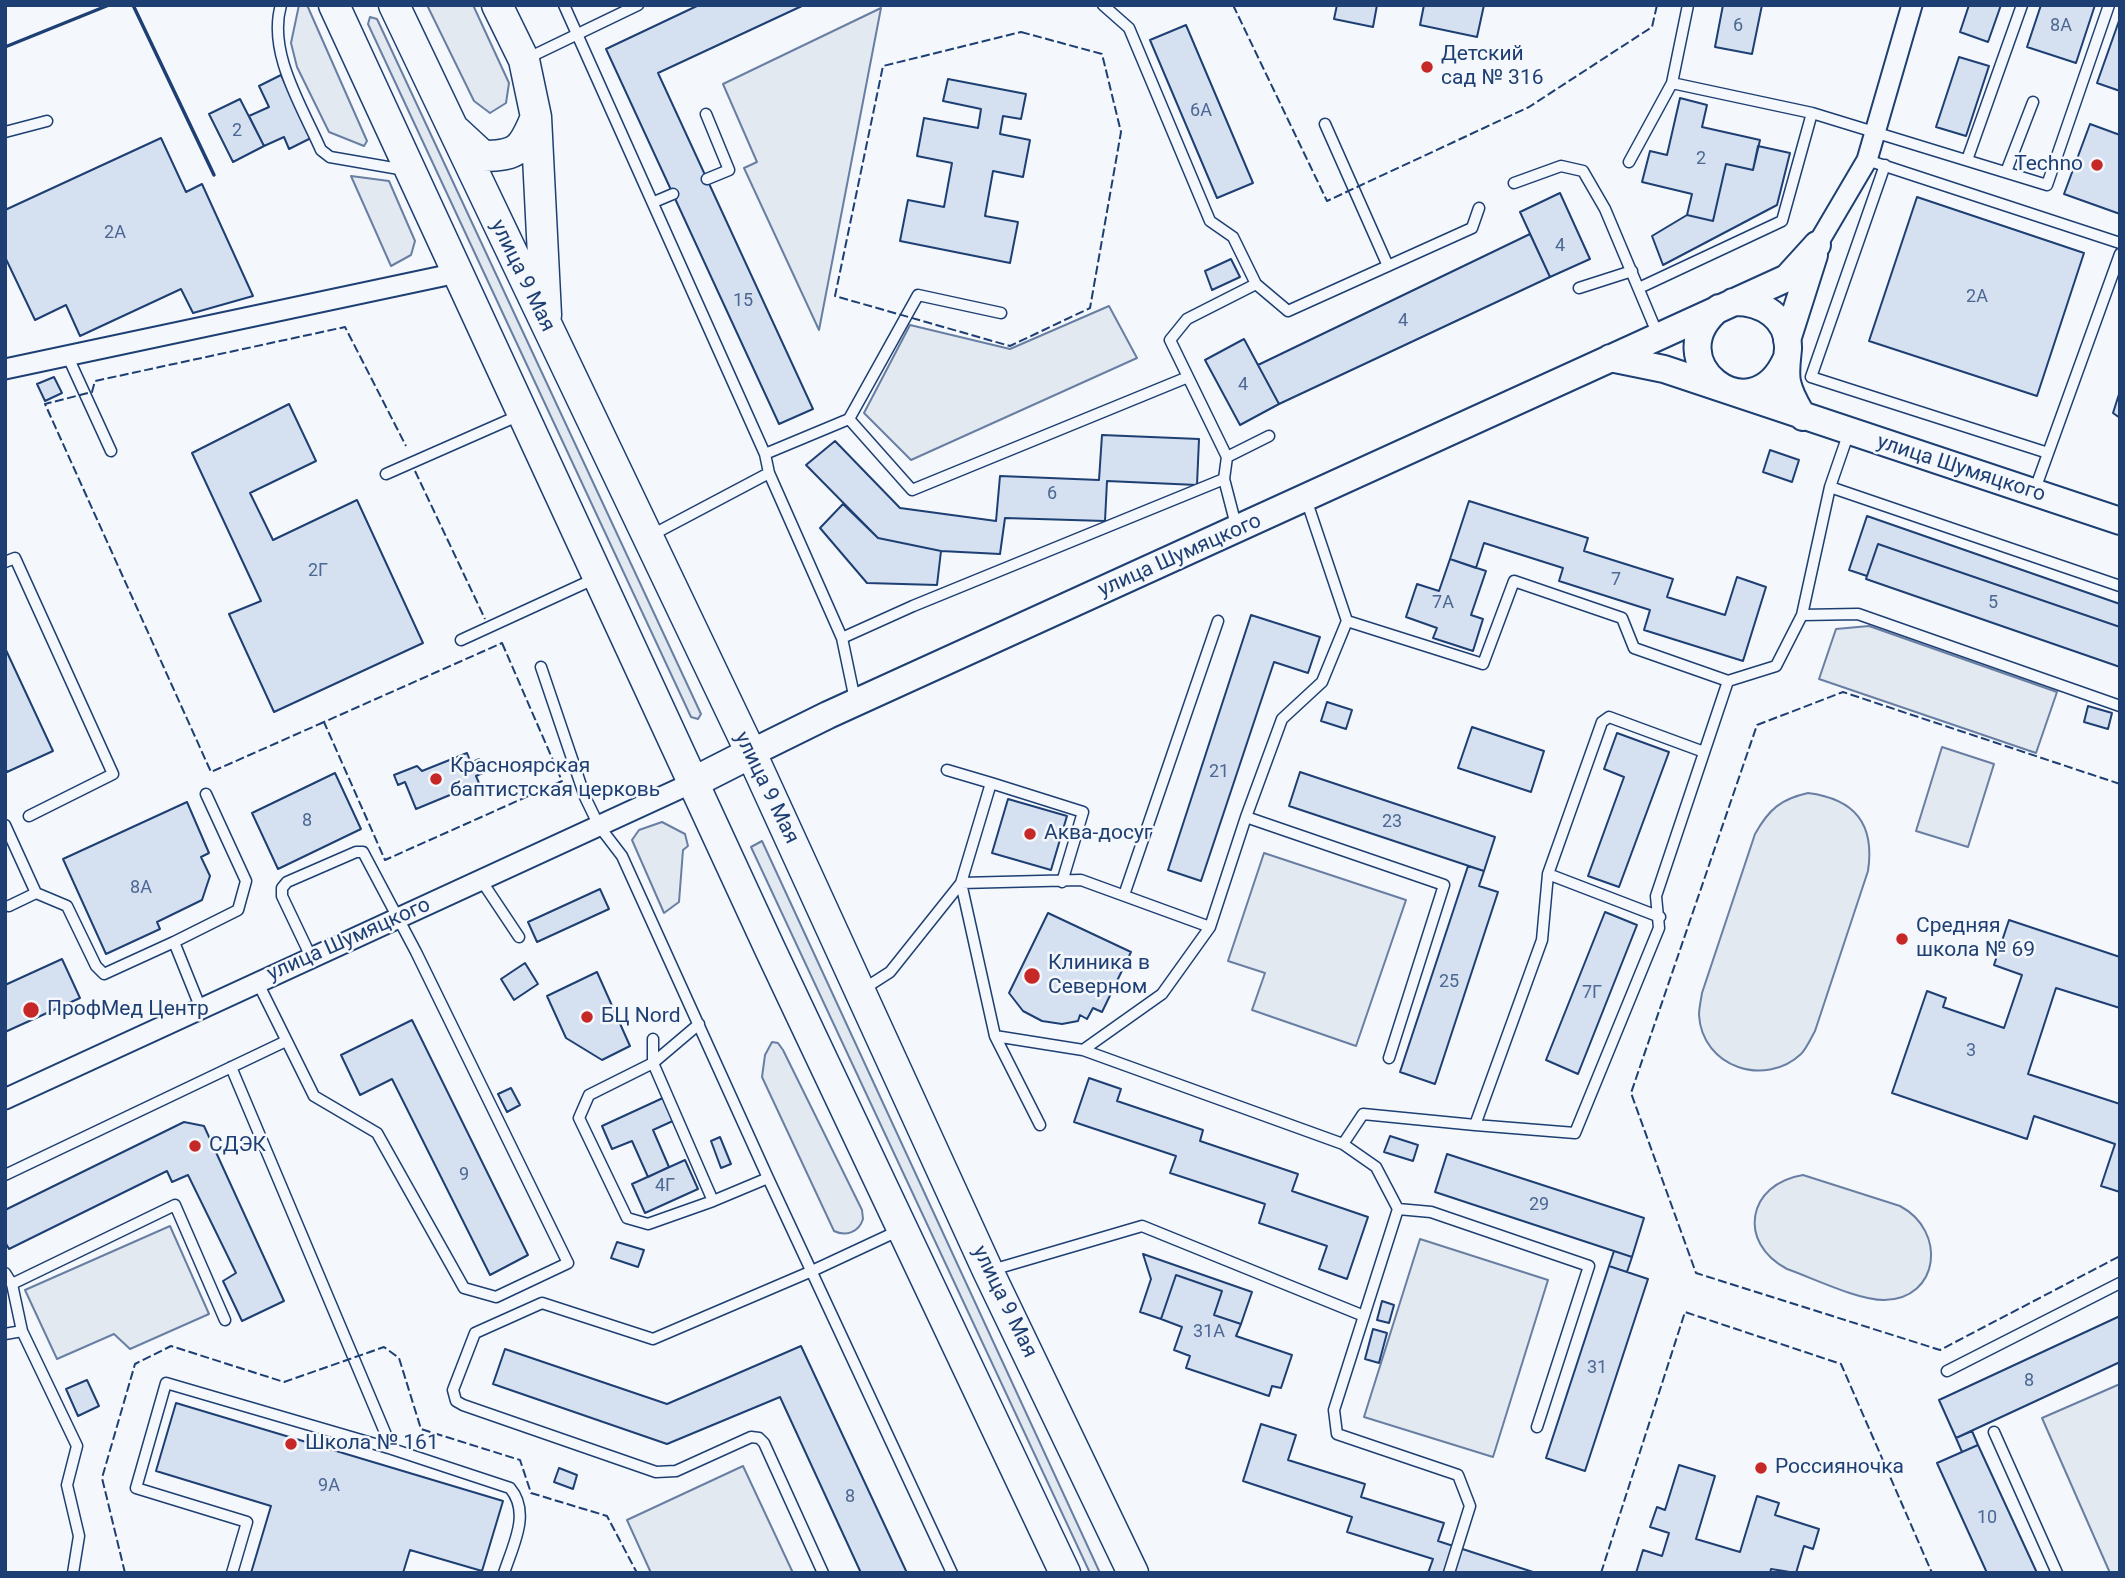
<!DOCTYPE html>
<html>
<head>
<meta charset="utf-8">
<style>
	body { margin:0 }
	#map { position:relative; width:2125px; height:1578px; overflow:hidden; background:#f4f7fb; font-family:Roboto,sans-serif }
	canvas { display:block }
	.frame { position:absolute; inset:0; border:7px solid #1d3f73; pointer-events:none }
</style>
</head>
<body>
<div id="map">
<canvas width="2125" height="1578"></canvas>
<div class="frame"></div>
</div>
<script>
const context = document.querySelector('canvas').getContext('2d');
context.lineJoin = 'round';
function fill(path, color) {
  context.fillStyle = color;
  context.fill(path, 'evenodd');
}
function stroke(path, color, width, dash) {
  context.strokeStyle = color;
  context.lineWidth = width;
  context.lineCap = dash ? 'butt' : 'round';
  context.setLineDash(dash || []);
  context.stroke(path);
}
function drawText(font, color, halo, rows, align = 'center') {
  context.font = font + ' Roboto,sans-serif';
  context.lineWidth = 5;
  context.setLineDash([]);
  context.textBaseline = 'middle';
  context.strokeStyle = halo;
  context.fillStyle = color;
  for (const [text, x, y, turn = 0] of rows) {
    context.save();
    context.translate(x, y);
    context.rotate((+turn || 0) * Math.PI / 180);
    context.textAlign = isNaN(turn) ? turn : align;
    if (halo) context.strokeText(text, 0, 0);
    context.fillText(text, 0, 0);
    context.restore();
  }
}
const green = new Path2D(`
	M299,5H307L367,141L364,146L329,132L297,67L291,43Z
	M427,5H473L509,83L506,103L490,113L474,101Z
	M881,8L819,330L744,168L757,162L723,84Z
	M370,17L377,19L701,714L698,719L691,717L368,24Z
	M351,176L389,181L415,241L411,255L391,266Z
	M1109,306L1137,358L911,460L864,413L910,325L1010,349Z
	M1869,626L2057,692L2036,753L1819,679L1836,629Z
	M1942,747L1994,764L1968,847L1916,831Z
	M1808,793C1855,799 1875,824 1868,871L1815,1031C1811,1038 1807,1048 1801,1054C1765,1088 1702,1067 1699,1015C1699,1008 1701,1000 1702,993L1755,834C1769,809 1781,799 1808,793Z
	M662,822L685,834L688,846L683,850L679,902L664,913L632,840L639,830Z
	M762,841L1100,1573H1090L751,847Z
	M1264,853L1406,900L1356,1046L1252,1010L1265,973L1228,961Z
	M772,1042L778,1043L783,1050L862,1210L863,1219C859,1232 846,1237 834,1231L762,1077L765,1055Z
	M1803,1175L1900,1206C1947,1231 1940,1299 1884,1300C1857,1300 1813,1278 1787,1269C1737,1243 1747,1184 1803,1175Z
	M170,1226L209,1314L130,1349L114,1334L57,1359L25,1290Z
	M1420,1239L1548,1280L1493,1457L1364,1417Z
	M2120,1384V1573H2110L2042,1418Z
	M743,1466L793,1573H651L627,1520Z`);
const building = new Path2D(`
	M699,5H804L658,73L813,409L779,424L606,49Z
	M1337,5H1377L1373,27L1334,19Z
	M1424,5H1484L1477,37L1420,25Z
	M1723,5H1762L1752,54L1715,47Z
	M1969,5H2001L1988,42L1960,32Z
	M2041,5H2095L2076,63L2027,47Z
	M2120,18V91L2097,83Z
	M1186,25L1253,183L1217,198L1150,40Z
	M1959,57L1989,66L1966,136L1936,127Z
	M281,75L311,138L289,149L284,137L264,146L249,116L269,107L259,86Z
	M948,79L1026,94L1021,119L1003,116L1000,134L1030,140L1023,177L993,171L985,216L1018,222L1010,263L900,241L908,200L944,207L952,163L917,156L924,118L978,128L981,109L943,101Z
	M1680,98L1707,105L1702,127L1760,140L1753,170L1726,164L1713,221L1687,215L1692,194L1642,182L1650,151L1667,155Z
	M240,99L264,146L233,162L209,114Z
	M2090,124L2120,135V214L2064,194Z
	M161,138L186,192L202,184L253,296L193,313L181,289L80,336L66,305L35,320L5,257V210Z
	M1758,146L1790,153L1777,205L1663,265L1652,236L1687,215L1713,221L1726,164L1753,170Z
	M1560,193L1590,259L1550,277L1520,212Z
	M1917,197L2084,253L2037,396L1869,341Z
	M1530,234L1550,277L1279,404L1258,365Z
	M1231,259L1240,277L1212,290L1205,271Z
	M1244,339L1279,404L1240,425L1205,360Z
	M54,377L62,393L45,401L37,384Z
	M2120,391V418L2113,413Z
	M289,404L316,461L250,493L273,540L357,500L423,643L274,712L229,614L261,601L192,453Z
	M1102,435L1199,439L1197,485L1107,481L1105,521L1005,518L1000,554L941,551L878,538L806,465L835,441L900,508L996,521L1000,476L1099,480Z
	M1770,450L1799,460L1792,482L1763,472Z
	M1469,501L1588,538L1584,551L1673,579L1667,597L1725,615L1737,577L1766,587L1743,661L1644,630L1650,610L1559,581L1563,568L1484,543L1476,568L1450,559Z
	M843,504L878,538L941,551L937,585L867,583L820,528Z
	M1867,516L2120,604V627L1878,544L1867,576L1849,570Z
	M1878,544L2120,627V667L1866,579Z
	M1450,559L1486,571L1471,615L1483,619L1473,651L1433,638L1437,628L1406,617L1417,584L1439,591Z
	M1251,615L1320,637L1308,673L1274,662L1201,881L1168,870Z
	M5,648L53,751L7,772L5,768Z
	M1327,702L1352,710L1346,729L1321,721Z
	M2088,706L2112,713L2108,729L2084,722Z
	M1472,727L1544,751L1531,792L1458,768Z
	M1617,733L1669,752L1619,887L1588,876L1624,777L1604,769Z
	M467,753L471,763L479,759L485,772L476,776L479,783L416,809L405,782L398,785L394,775L417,766L422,771Z
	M1300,772L1495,837L1484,871L1289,806Z
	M335,773L361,829L278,869L252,813Z
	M1008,799L1067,816L1051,870L992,853Z
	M187,802L209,853L201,857L210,876L202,900L157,922L160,929L106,954L63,859Z
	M1468,866L1484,871L1479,886L1498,892L1435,1084L1400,1072Z
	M600,889L609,909L537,942L528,922Z
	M1605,912L1637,925L1578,1074L1546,1060Z
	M1048,913L1131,952L1102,1012L1093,1008L1087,1019L1080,1015L1078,1021L1062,1024L1042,1021L1023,1011L1009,993Z
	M2009,920L2120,957V1008L2056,988L2028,1074L2120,1104V1192L2101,1186L2115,1144L2034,1116L2027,1139L1892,1093L1927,991L1946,998L1943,1007L2004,1028L2022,975L1994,965Z
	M62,959L80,998L5,1032V985Z
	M525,963L538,984L514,1000L501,979Z
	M597,972L630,1046L602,1060L566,1038L547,996Z
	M412,1020L528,1255L490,1275L392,1079L360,1095L341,1055Z
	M1089,1078L1121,1089L1117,1101L1203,1130L1200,1141L1298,1174L1292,1191L1368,1217L1347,1279L1319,1269L1327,1246L1259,1223L1265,1204L1170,1173L1176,1156L1074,1122Z
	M511,1088L520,1105L507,1112L498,1094Z
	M665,1097L675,1120L653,1130L669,1167L648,1177L632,1141L612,1149L602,1126Z
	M184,1122L204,1126L284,1301L242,1321L223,1281L236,1273L188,1175L172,1182L167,1171L9,1249L5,1242V1210Z
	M1390,1136L1418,1145L1413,1161L1384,1152Z
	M720,1137L731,1164L721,1168L711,1141Z
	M1447,1154L1644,1218L1632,1257L1435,1192Z
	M685,1160L698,1189L645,1213L632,1184Z
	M617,1242L644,1250L638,1267L611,1258Z
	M1614,1251L1632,1257L1627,1272L1609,1266Z
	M1143,1254L1252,1292L1241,1324L1214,1315L1222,1291L1176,1275L1161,1319L1140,1312L1151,1279Z
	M1609,1266L1648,1279L1585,1471L1546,1458Z
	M1176,1275L1222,1291L1214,1315L1241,1324L1236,1336L1292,1355L1281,1388L1272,1386L1269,1396L1186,1368L1190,1356L1174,1350L1182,1327L1161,1319Z
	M1382,1301L1394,1305L1389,1323L1377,1320Z
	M2120,1316V1362L1956,1438L1939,1400Z
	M1373,1329L1387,1333L1379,1363L1365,1359Z
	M801,1346L907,1573H861L780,1397L667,1444L493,1384L505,1349L667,1404Z
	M87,1380L99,1406L78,1416L66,1389Z
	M176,1403L503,1501L482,1571L410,1550L403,1573H251L271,1506L156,1471Z
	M1261,1424L1296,1435L1288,1460L1365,1484L1361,1497L1444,1523L1438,1541L1536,1573H1428L1433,1559L1347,1532L1352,1517L1243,1481Z
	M1972,1431L1978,1445L1962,1452L1956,1438Z
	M1978,1445L2037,1573H1987L1937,1463Z
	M1679,1465L1715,1476L1696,1539L1740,1552L1757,1496L1779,1503L1775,1515L1819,1529L1813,1549L1804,1546L1796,1573L1771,1569L1770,1573H1636L1643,1550L1662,1556L1669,1533L1650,1527L1657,1507L1665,1510Z
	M559,1468L577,1475L573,1489L554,1482Z`);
const lane = new Path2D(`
	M281,5C267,53 303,108 321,150L330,157L405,170
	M564,5L765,454L769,473L842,638L855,700
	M1103,5L1129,28L1210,221L1233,237L1256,284L1288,311L1472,228L1479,208
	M1688,5L1672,83L1812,113L2047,185L2109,5
	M528,58L638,5
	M706,114L729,170L707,179
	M1325,124L1388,266
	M5,132L47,121
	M1867,160L2120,243
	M1967,160L2022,5
	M1629,162L1672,83
	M1885,165L1811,377L2048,453
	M2006,172L2033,102
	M1514,183L1561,166L1583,171L1605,209L1658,335
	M654,202L673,194
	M1579,288L1632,271
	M1639,288L1782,221L1812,113
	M68,357L111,451
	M849,419L918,295L1001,313
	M765,454L849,419L912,490L1188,377
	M1227,457L1269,436
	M386,474L520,415
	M1830,487L2120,586
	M2034,492L2120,254
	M1306,499L1347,621L1322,682L1282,719L1246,817L1444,885L1389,1058
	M1237,529L1224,479L1227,457L1170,340L1187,319L1256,284
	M650,536L769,473
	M5,562L15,558L113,774L29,816
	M1802,615L1858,614L2120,706
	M1347,621L1483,664L1514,581L1622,618L1634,648L1728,681L1776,666L1802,615L1830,487L1849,432
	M842,638L913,606L1224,479
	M461,640L594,579
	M541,667L585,797L599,826L622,856L768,1178L952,1573
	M1704,752L1609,717L1602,722L1548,874L1542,940L1475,1125L1575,1133L1659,928L1656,896L1728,681
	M947,770L991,783
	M5,825L36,893
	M1548,874L1660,917
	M481,880L519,937
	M1062,882L1083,812L991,783L961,883L995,1036L1083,1050L1162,994L1210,927L1246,817
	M1124,895L1218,621
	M9,906L36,893L67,906L96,966L104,974L174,942
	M257,981L314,1096L377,1133L464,1288L496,1297L568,1263L416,952L363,852H356L287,882L282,888V896L311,957
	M862,990L890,972L961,883L1081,880L1210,927
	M201,1009L174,942L238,910L246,881L206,794
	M699,1024L653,1063L713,1201L768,1178
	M995,1036L1040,1125
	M653,1039V1063L589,1095L579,1118L627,1218L648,1224L713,1201
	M1083,1050L1343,1144L1376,1167L1398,1209L1334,1410L1337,1434L1458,1475L1470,1506L1449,1573
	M231,1067L392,1449
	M1343,1144L1363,1114L1475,1125
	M5,1175L284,1042
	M1398,1209L1431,1212L1589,1266L1537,1427
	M992,1270L1142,1226L1364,1316
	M5,1273L12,1284L175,1205L225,1320
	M12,1284L22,1331L77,1446L67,1485L79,1536L73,1573
	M5,1334L22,1331
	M1947,1371L2120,1283
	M1994,1432L2057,1573
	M232,1573L247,1522L136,1488L166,1383L392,1449L510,1488C531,1513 513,1545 504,1573
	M823,1573L764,1443L759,1438L751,1437L676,1471L656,1472L463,1405L456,1401L453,1390L475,1333L542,1303L653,1339L812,1271L900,1230`);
const street = new Path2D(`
	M1817,245L1867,160L1912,5
	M5,369L457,273
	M5,1099L694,782`);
const secondary = new Path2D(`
	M1733,302C1761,301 1789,317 1788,349C1787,360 1785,371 1787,382C1790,396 1796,405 1803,417
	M1719,308C1655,360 1751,437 1786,360
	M1787,340L1814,255
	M1610,358L1664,369L2120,521
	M751,753L828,715L1787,278L1817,245`);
const primary = new Path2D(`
	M334,5L770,949L1065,1573
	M394,5L751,753L988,1271L1133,1573
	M497,5L524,60L536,117L546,315
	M456,131L483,156C518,156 523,149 536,117
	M694,782L751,753`);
const fence = new Path2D(`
	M1233,5L1327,201L1529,107L1652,27L1657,5
	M1021,32L1102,54L1121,132L1090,308L1010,346L835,296L883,66Z
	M415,471L485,619
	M502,643L562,781L385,860L324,722Z
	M324,722L211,772L45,404L92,392L95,381L345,327L406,446
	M2120,784L1843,692L1757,725L1631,1093L1696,1273L1940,1350L2120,1256
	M125,1573L102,1478L135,1364L171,1346L284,1382L384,1347L399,1358L421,1429L520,1460L531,1493L607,1516L637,1573
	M1601,1573L1685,1312L1841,1364L1932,1573`);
const wall = new Path2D(`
	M133,5L214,175
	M5,47L109,5`);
const markers = [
	[1427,67,7,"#c62828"],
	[2097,165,7,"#c62828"],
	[436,779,7,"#c62828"],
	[1030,834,7,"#c62828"],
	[1902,939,7,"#c62828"],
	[1032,976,9,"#c62828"],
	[31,1010,9,"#c62828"],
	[587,1017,7,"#c62828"],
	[195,1146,7,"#c62828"],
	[291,1444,7,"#c62828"],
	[1761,1468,7,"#c62828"]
];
const numberNames = [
	["6",1738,26],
	["8А",2061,26],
	["6А",1201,111],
	["2",237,131],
	["2",1701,159],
	["2А",115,233],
	["4",1560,246],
	["2А",1977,297],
	["15",743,301],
	["4",1403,321],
	["4",1243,385],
	["6",1052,494],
	["2Г",318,571],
	["7",1616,580],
	["7А",1443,603],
	["5",1993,603],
	["21",1219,772],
	["8",307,821],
	["23",1392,822],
	["8А",141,888],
	["25",1449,982],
	["7Г",1592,993],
	["3",1971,1051],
	["9",464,1175],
	["4Г",665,1186],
	["29",1539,1205],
	["31А",1209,1332],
	["31",1597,1368],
	["8",2029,1381],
	["9А",329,1486],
	["8",850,1497],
	["10",1987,1518]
];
const poiNames = [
	["Детский",1441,55],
	["сад № 316",1441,79],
	["Techno",2083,165,"right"],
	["Красноярская",450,767],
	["баптистская церковь",450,791],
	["Аква-досуг",1044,834],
	["Средняя",1916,927],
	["школа № 69",1916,951],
	["Клиника в",1048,964],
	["Северном",1048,988],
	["ПрофМед Центр",47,1010],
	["БЦ Nord",601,1017],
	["СДЭК",209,1146],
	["Школа № 161",305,1444],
	["Россияночка",1775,1468]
];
const streetNames = [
	["улица 9 Мая",522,276,64],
	["улица Шумяцкого",1961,469,18],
	["улица Шумяцкого",1180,556,-24],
	["улица 9 Мая",766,788,64],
	["улица Шумяцкого",349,940,-24],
	["улица 9 Мая",1004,1302,64]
];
fill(green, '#e3e9f0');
stroke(green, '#687fa3', 2);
fill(building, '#d5e0f0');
stroke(building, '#1d3f73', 2);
stroke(lane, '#1d3f73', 13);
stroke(street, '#1d3f73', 23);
stroke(secondary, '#1d3f73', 30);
stroke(primary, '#1d3f73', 33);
stroke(lane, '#f4f7fb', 10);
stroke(street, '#f4f7fb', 19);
stroke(secondary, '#f4f7fb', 26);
stroke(primary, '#f4f7fb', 30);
stroke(fence, '#1d3f73', 2, [9, 3.5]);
stroke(wall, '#1d3f73', 3.5);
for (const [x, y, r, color] of markers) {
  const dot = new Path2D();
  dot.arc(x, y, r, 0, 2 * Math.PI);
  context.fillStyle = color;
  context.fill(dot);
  stroke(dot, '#f4f7fb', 2.5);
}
drawText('18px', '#4b6792', null, numberNames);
drawText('21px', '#1d3f73', '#f4f7fb', poiNames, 'left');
drawText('21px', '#1d3f73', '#f4f7fb', streetNames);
</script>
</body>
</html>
